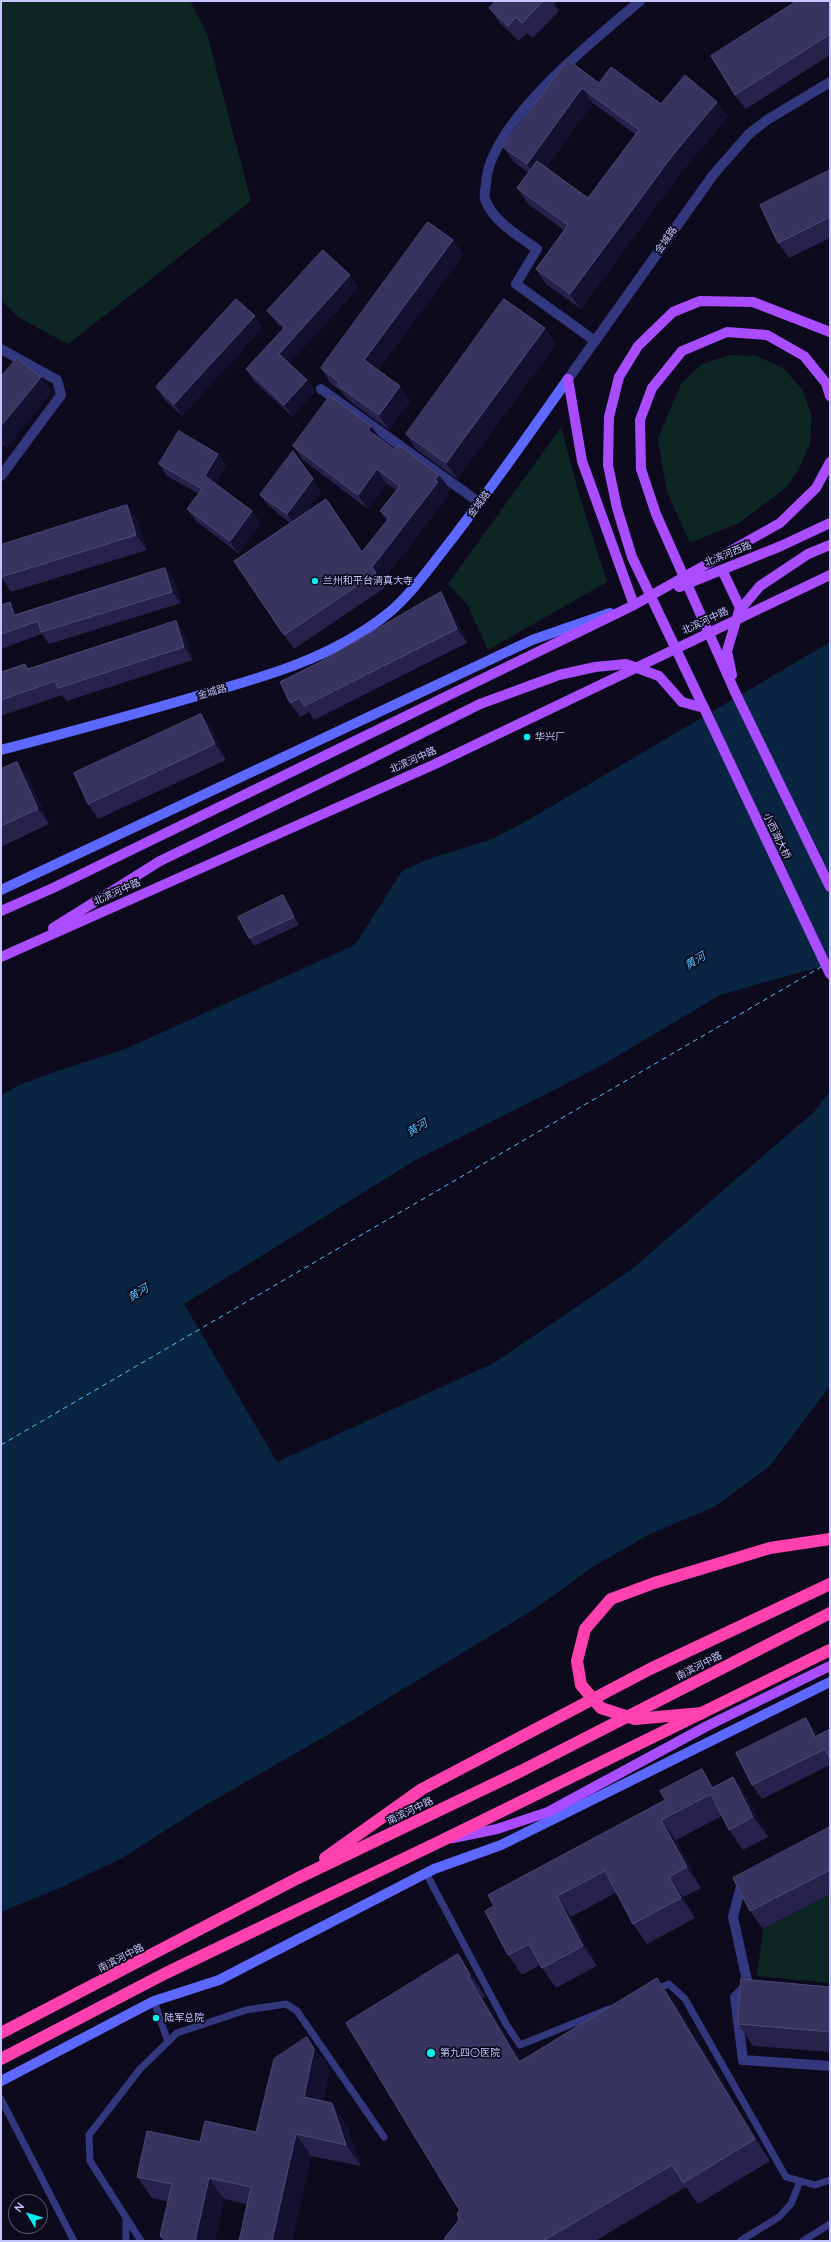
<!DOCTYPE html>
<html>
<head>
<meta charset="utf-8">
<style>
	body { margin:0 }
	#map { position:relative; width:831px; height:2242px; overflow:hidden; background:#0c0a1c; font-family:Lato,sans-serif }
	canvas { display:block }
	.frame { position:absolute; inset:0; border:2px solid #c6c5ff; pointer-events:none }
	.north { position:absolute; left:8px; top:2194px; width:40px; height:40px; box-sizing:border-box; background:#0c0a1c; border:1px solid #565577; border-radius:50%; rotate:308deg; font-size:11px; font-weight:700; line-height:16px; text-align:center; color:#c6c5ff }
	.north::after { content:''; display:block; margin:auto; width:14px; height:18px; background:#00f0f0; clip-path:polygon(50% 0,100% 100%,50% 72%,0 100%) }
</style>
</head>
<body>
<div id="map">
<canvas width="831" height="2242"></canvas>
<div class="frame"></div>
<div class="north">N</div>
</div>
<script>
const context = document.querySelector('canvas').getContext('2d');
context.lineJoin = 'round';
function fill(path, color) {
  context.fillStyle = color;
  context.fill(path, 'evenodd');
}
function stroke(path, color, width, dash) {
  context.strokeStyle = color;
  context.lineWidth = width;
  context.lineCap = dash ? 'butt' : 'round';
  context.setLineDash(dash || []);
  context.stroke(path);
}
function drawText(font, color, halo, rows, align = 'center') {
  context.font = font + ' Lato,"Noto Sans SC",sans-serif';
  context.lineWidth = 3.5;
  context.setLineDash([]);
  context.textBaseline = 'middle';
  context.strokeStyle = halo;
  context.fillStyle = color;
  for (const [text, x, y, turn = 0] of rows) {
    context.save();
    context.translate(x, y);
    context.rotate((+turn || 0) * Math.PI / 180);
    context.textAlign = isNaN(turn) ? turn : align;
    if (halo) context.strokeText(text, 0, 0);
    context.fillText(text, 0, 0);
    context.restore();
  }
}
const green = new Path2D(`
	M1,1H190L207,34L251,201L68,344L18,317L1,300Z
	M729,355L757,356L783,368L802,389L812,416L810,444L798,470L786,488L739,523L690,543L667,492L658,438L681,384L702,364Z
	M561,427L579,494L607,582L488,650L467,604L448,584Z
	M830,1894V1983L757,1976L763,1929Z`);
const water = new Path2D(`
	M830,642V964L720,995L599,1067L414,1161L184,1304L277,1462L494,1363L632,1269L814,1112L830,1091V1386L769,1467L714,1507L650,1534L594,1566L536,1608L336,1730L204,1806L122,1858L62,1887L1,1912V1095L19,1085L57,1071L123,1050L355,945L402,871L426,860L492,839L530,819Z`);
const ferry = new Path2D(`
	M1,1445L821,967`);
const lane = new Path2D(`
	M426,1873L506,2024L520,2045L609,2009
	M655,1990L669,1984L685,1999L786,2177L815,2185L830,2180
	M154,2001L168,2042
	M1,2099L74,2241
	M126,2217V2241
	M141,2241L90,2161L89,2135L140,2069L177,2033L246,2010L286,2004L297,2011L384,2137
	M740,2241L779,2217L791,2204L800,2181
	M803,2241L830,2224`);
const street = new Path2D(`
	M595,341L516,284L537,249C519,236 493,222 485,199C484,195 485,189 486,184C488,123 595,39 640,1
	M1,349L57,380L61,395L1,476
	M568,379L713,175L749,134L767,120L830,82
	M321,389L480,503
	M746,1880L741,1886L733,1917L748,1985L756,1986
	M748,1985L735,1997L743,2060L830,2066`);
const secondary = new Path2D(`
	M1,750C66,733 132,715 197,696C264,677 330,659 386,615C410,596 430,567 449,543C491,489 529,434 568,379
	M1,890L532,640L610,613
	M1,2081L154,2001L219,1980L434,1869L501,1845L830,1682`);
const primary = new Path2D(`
	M619,377L638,346L673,312L700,301L753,302L830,332
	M568,379L582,461L634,605
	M652,388L682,351L727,332L767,335L804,356L826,383L830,396
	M722,570L744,616
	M679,587L781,546L830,523
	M735,692L830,887
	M682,702L704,708L830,974
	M1,911L53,888L634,605L780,523L816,488L830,462
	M53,928L160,861L362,763
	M1,957L433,765L830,575
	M453,1838L497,1829L548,1812L707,1726L830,1666`);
const highway = new Path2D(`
	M325,1858L422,1789L650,1669L830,1584
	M1,2033L298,1878L521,1771L830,1613
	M1,2059L166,1973L443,1840L830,1650`);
const primaryBridge = new Path2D(`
	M619,377L609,417L608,465L617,508L632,557L704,708
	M652,388L640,420L641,469L656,514L735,692
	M732,675L727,651L739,611L760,586L808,554L830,545
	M362,763L480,704L559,675L595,667L626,664L659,676L682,702`);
const highwayBridge = new Path2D(`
	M702,1713L635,1719L601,1708L581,1685L577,1661L585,1629L611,1599L654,1583L770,1548L830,1539`);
const wall = new Path2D(`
	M496,1H557L554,4L559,11L533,38L527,33L519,41L500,23L489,8Z
	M830,1V55L746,109L735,95Z
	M568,60L599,83L661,104L717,102L728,117L682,171L581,309L546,284L536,269L564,230L528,204L517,188L529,173L514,162L503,147ZM593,103L636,135L588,198L546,167Z
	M830,170V238L789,258L778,243Z
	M453,240L463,255L378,370L410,401L389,430L348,400L341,391L331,384L321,368Z
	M359,287L289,363L315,392L292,416L254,381L246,369L283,329L276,322L267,311Z
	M263,327L182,416L164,399L156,387Z
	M545,328L556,344L457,479L416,449L406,434Z
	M1,377H41L51,392L7,448L4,445L1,449Z
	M371,426L381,440L395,450L439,475L450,489L446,494L448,496L382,582L386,587L294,649L284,635L290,523L269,506L260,495L321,491L305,513L362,552L387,521L380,511L396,490L387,484L368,509L303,460L293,446Z
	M218,454L226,466L215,484L252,511L260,523L238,553L196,521L187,509L199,494L167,476L159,464Z
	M127,505L138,521L147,550L11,592L1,577V545Z
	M165,568L174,580L181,603L49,644L42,634L1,649V605L18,614Z
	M450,606L467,643L314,720L309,712L300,717L290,703Z
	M185,634L193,660L67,701L62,695L1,716V672L25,664L29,669Z
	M212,729L226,760L98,819L88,804Z
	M1,769L28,777L49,824L1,847Z
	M288,903L299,925L254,946L249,938Z
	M806,1718L817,1735L830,1729V1765L762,1799L752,1785Z
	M733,1777L747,1797L768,1837L743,1850L729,1830L722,1816L676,1840L701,1888L683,1897L695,1918L647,1944L633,1924L617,1892L571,1917L597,1966L556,1988L540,1965L522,1975L508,1955L485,1911Z
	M830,1827V1894L763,1929L750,1911Z
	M458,1954L473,1976L485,1996L483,1998L521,2061L672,1999L770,2161L698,2204L686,2187L595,2241H444L459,2220L460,2211Z
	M830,1987V2052L753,2046L738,2024Z
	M322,2058L330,2071L323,2101L347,2125L361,2166L311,2156L292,2241H239L247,2204L224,2199L215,2241H164L160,2236L168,2202L152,2198L137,2177L200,2142L256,2132Z`);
const shadedWall = new Path2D(`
	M582,88L593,103L537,179L527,164Z
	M717,102L728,117L682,171L581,309L570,294L672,156Z
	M453,240L463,255L375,375L364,360Z
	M350,275L359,287L287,365L279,354Z
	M255,316L263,327L182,416L174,404Z
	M545,328L556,344L457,479L446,463Z
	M41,377L51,392L7,448L1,439V426Z
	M307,380L315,392L292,416L284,405Z
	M400,386L410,401L389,430L379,415Z
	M371,426L382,440L368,430Z
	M1,441L4,445L1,449Z
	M218,454L226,466L213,488L205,476Z
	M301,462L321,491L295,526L287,514Z
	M377,469L387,484L368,509L358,495Z
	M439,475L450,489L446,494L448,496L382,582L386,587L372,567Z
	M127,505L138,521L147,550L136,535Z
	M252,511L260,523L238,553L230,541Z
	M165,568L174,580L181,603L172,592Z
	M441,592L450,606L467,643L457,629Z
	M10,602L18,614L23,627L14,615Z
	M176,621L185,634L193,660L184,647Z
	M201,714L212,729L226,760L215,744Z
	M17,762L28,777L49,824L38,809Z
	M283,895L288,903L299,925L294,917Z
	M806,1718L815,1732L825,1751L815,1737Z
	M702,1769L716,1790L712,1788Z
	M733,1777L747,1797L768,1837L753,1817Z
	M661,1820L676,1840L701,1888L687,1867Z
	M669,1877L683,1897L695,1918L681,1898Z
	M557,1896L571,1917L597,1966L583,1946Z
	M458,1954L473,1976L485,1996L470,1975Z
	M468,1976L483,1998L535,2083L519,2062Z
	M657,1978L672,1999L770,2161L755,2139Z
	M307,2037L322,2058L330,2071L319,2119L304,2097Z
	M332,2103L347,2125L361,2166L346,2145Z
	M296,2134L311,2156L292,2241H273Z
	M209,2178L224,2199L215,2241H195Z`);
const building = new Path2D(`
	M496,1H543L522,23L516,17L508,26L489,8Z
	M797,1H830V35L827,36L735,95L711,56Z
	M568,60L599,83L611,67L661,104L685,75L717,102L672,156L570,294L536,269L568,225L517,188L537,161L588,198L639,130L582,88L527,164L503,147Z
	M830,170V217L778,243L760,205Z
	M428,222L453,240L364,360L400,386L379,415L337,385L339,382L321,368Z
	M323,250L350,275L279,354L307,380L284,405L246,369L285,327L267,311Z
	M236,299L255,316L174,404L156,387Z
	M504,299L545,328L446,463L406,434Z
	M17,358L41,377L1,426V377Z
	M330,396L371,426L368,430L395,450L399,445L439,475L435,480L438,482L372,567L376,573L284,635L234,561L326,499L362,552L389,518L380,511L400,486L377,469L358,495L293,446Z
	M179,431L218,454L205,476L252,511L230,541L187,509L202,489L159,464Z
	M293,451L313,479L287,514L260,495Z
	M127,505L136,535L1,577V545Z
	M165,568L172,592L41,632L38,621L1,634V605L10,602L14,615Z
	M441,592L457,629L304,706L300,698L290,703L280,682L318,663Z
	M176,621L184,647L58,688L55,681L1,700V672L25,664L27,669Z
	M201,714L215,744L88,804L74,773Z
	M17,762L38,809L1,826V769Z
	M283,895L294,917L249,938L238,917Z
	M806,1718L815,1737L830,1729V1759L825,1749L752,1785L736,1753Z
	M702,1769L712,1788L733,1777L753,1817L729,1830L711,1794L661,1820L687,1867L669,1877L681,1898L633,1924L605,1871L557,1896L583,1946L542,1968L529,1944L508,1955L485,1911L494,1906L488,1895L665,1800L660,1791Z
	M830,1827V1870L750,1911L733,1878Z
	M458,1954L470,1975L468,1976L519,2062L657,1978L755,2139L683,2183L672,2165L543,2241H444L446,2236L459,2220L457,2213L460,2211L346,2023Z
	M741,1979L830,1987V2032L738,2024Z
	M307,2037L314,2049L304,2097L332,2103L346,2145L296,2134L272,2240V2241H239L251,2187L209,2178L195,2241H166L160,2236L172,2184L137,2177L147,2131L200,2142L205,2121L256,2132L274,2059Z`);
const markers = [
	[315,581,4,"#00f0f0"],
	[527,737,4,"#00f0f0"],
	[156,2018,4,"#00f0f0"],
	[431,2053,5,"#00f0f0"]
];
const streetNames = [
	["金城路",666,240,-55],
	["金城路",479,504,-53],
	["北滨河西路",728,554,-22],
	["北滨河中路",705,621,-25],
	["金城路",212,692,-16],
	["北滨河中路",413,760,-24],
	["小西湖大桥",777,836,64],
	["北滨河中路",117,892,-24],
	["南滨河中路",699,1666,-27],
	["南滨河中路",410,1811,-26],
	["南滨河中路",121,1958,-27]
];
const poiNames = [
	["兰州和平台清真大寺",323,581],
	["华兴厂",535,737],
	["陆军总院",164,2018],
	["第九四〇医院",440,2053]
];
const waterNames = [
	["黄河",695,961,-32],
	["黄河",417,1128,-31],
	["黄河",138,1293,-31]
];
fill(green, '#0d2623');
fill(water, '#092541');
stroke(ferry, '#53c1ff', 1, [5, 4]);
stroke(lane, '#33377e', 7);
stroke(street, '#33377e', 10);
stroke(secondary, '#5c68ff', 10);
stroke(primary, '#aa4cff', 10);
stroke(highway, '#ff40af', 12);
stroke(primaryBridge, '#aa4cff', 10);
stroke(highwayBridge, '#ff40af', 12);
fill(wall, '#26224c');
fill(shadedWall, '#141130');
fill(building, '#37345f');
stroke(building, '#4e4a78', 1);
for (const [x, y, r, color] of markers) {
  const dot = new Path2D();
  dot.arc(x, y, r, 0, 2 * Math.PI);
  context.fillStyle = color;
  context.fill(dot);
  stroke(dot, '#0c0a1c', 1.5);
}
drawText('10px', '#c6c5ff', '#0c0a1c', streetNames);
drawText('10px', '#c6c5ff', '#0c0a1c', poiNames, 'left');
drawText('italic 11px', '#53c1ff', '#0c0a1c', waterNames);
</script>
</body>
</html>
